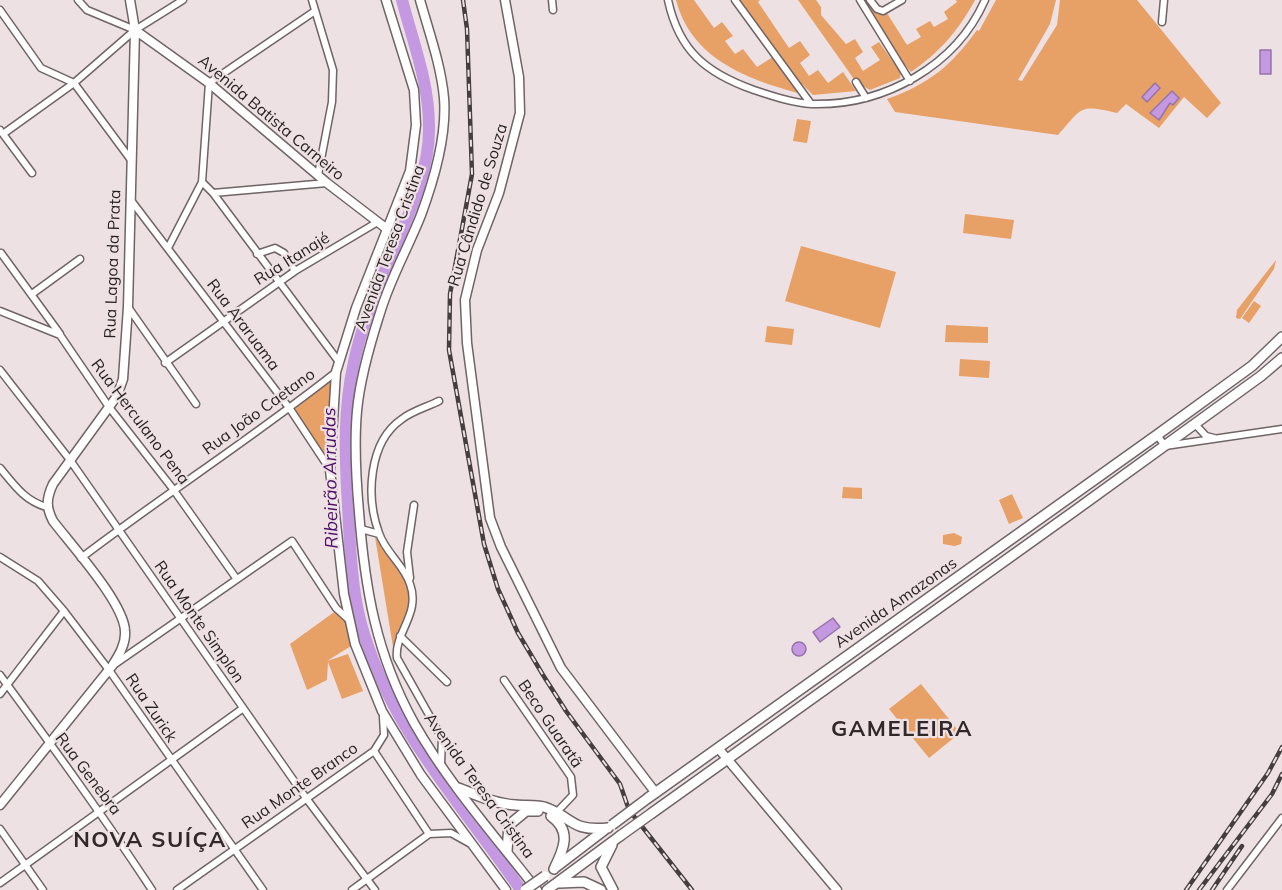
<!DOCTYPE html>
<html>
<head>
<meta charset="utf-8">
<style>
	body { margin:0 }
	canvas { display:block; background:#eee1e3 }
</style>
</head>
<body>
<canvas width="1282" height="890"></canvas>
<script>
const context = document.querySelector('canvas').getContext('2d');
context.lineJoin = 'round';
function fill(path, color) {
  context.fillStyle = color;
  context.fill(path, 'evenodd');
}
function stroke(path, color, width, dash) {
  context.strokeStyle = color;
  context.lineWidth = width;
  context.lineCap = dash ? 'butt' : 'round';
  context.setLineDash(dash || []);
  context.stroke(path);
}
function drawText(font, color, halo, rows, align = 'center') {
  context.font = font + ' Mulish,sans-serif';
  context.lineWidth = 4.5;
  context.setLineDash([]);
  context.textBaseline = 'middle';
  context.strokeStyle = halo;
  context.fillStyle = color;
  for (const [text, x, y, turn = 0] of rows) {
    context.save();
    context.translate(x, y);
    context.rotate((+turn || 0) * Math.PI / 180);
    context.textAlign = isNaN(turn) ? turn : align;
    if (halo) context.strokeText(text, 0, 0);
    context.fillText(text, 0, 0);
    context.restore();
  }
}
const green = new Path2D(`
	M676,0H694L714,28L722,22L733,36L725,41L735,54L743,49L757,67L776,55L735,0H760L758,2L789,48L800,41L810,55L800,63L809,76L818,70L828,83L843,72L856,91L813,95L802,84L795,88L798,93C746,79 691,58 676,0Z
	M798,0H816L821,7V15L846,44L855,39L863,52L855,58L863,71L880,60L871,47L879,42L901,73L900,78L870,90L856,82Z
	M860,0H872L877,9L885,10L907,45L921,37L916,29L930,21L934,27L948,19L944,12L957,2L956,0H975C958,31 940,52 911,72L905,65L901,67Z
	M996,0H1056L1050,24L1018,80L1022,81L1057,25L1060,0H1137L1221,103L1207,118L1184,97L1159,128L1126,104L1117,113C1079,104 1083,107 1058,135L895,112L887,99C929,84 951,66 977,30L979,31Z
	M797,119L811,121L807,143L793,141Z
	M965,214L1014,220L1011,239L963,233Z
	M801,246L896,272L880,328L785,301Z
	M1276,260L1274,269L1240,319L1236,318L1237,310Z
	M1254,301L1261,306L1249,323L1242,318Z
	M946,325L988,327V343L945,342Z
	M767,326L794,329L792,345L765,342Z
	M960,359L990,361L989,378L959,376Z
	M332,379L327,430V459L295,409Z
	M843,487L862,488V499L842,498Z
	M1012,494L1023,518L1009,524L999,500Z
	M954,533L962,537L961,544L955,546L943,544V535Z
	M375,537L411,585L410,620L393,647Z
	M337,610L347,619L351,646L327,661L348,654L363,691L342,699L328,662L327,680L307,690L290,644Z
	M921,684L960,733L929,758L889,709Z`);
const water = new Path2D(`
	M1260,50H1271V74H1260Z
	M1155,83L1160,88L1147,102L1142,97Z
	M1172,91L1179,98L1173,105L1170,103L1159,120L1150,113Z
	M833,618L840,627L820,642L813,632Z
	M792 649a7 7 0 1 1 14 0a7 7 0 1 1-14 0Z`);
const river = new Path2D(`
	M402,0C413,42 429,83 429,126C430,174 406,220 388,263C374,295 361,329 354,362C343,410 345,457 348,506C350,544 351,583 360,620C388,727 460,801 521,890`);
const street = new Path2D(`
	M78,0L87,10L135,30
	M312,0L333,70L332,102L318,175
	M552,0L553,10
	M668,0C679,51 706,73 754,90C772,96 793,103 812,104C884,106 956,66 985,0
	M735,0L811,104
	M860,0L910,81
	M870,0L877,9L883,11L902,0
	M0,10L41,68L74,83L131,160
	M1162,22L1164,0
	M856,82L866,98
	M0,130L32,173
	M3,134L74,83L135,30L183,0
	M202,182L213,193L339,362
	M213,193L327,183
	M130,199L290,409L329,468
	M169,246L202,182L209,83L315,11
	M1,253L60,334
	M257,254L275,248L284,253L295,271
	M32,294L80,259
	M128,307L196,404
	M0,311L60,335L109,407L173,489L236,578
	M165,363L295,271L376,223
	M0,370L70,460L306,798L375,890
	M439,401C427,407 412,411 402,419C368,442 366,498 379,533C385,552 404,565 410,584C421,614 394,633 397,658L442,738L441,764
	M1195,424L1206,436L1214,438
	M1157,435L1165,446L1282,429
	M0,468C15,486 24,500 46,507
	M361,529L379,534
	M0,557L38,581L64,611L109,670L263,890
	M81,558C165,494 254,437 336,372
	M410,578L407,552L414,505
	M400,636L447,682
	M115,664L292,541L336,608L348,619
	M0,675C52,746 104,817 152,890
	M504,680L571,777L573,795L556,813
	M0,694L64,611
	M374,751L429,834
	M0,829L43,890
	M0,883L242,709
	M177,890L374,751L384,735L383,717
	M352,890L429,834L451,833L469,843
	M1227,890L1282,818`);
const secondary = new Path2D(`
	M386,0L414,90L416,125L410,171L356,308L336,372L330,470L344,594L355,644L382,711L421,775L506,890
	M420,0C429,32 441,65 444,98C447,136 434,180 421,215C408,248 390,279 380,313C370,344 360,378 357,411C354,444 356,478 359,512C365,589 376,654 414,723C448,783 495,836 537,890
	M505,0L519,77L520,113L499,193L477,250L465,300L467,343L490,518L501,547L561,668L655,792
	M135,30L209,83L327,183L387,229
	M718,748L837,890
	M0,805L112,666C119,655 126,644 125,631C124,603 72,546 53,521C46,507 46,499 53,484L117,396L123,379L128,307L135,30L130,0`);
const primary = new Path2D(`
	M458,788C477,795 495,804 516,805C525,806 535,805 544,807C572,816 570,832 608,828
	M648,798L1157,435L1252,366L1282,337
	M652,813C856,668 1059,523 1261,376L1282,358
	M551,816C572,831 564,849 554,869
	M612,845L601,867L613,890
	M507,851L509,825L526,811H538
	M556,867L607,828
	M559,883L584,882L601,890
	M547,890L620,836`);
const rail = new Path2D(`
	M463,0L467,29L472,174L450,294L449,350L484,544L498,589L518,633L543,675L566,711L620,784L629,810L692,890
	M1186,890L1268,773L1282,747
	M1199,890L1272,794L1282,774
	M1212,890L1242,846`);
const primaryBridge = new Path2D(`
	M612,825L648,798
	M620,836L652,813
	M525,890L545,876`);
const streetNames = [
	["Avenida Batista Carneiro",271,118,40],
	["Rua Cândido de Souza",478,205,-73],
	["Avenida Teresa Cristina",390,248,-70],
	["Rua Itanajé",292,259,-32],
	["Rua Lagoa da Prata",113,264,-88],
	["Rua Araruama",243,325,53],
	["Rua João Caetano",259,412,-36],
	["Rua Herculano Pena",140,422,53],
	["Avenida Amazonas",896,603,-35],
	["Rua Monte Simplon",199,622,55],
	["Rua Zurick",151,708,56],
	["Beco Guaratã",550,724,56],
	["Rua Genebra",88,774,53],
	["Rua Monte Branco",300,786,-35],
	["Avenida Teresa Cristina",479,786,54]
];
const waterNames = [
	["Ribeirão Arrudas",331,478,-91]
];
const districtNames = [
	["GAMELEIRA",902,729],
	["NOVA SUÍÇA",150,840]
];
fill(green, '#e7a066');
fill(water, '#c598e2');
stroke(water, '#9574a8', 1.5);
stroke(river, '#c598e2', 12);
stroke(street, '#6f6466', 9);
stroke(secondary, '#6f6466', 11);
stroke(primary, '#6f6466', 12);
stroke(street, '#fff', 6);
stroke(secondary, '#fff', 8);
stroke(primary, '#fff', 9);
stroke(rail, '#443e3f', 4.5);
stroke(rail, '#eee1e3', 2, [7]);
stroke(primaryBridge, '#6f6466', 12, []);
stroke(primaryBridge, '#fff', 9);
drawText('16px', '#241f20', '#eee1e3', streetNames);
drawText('italic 18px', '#4b0f68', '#eee1e3', waterNames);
context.letterSpacing = '1.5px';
drawText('bold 22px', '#31282a', '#eee1e3', districtNames);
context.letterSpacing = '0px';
</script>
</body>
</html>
